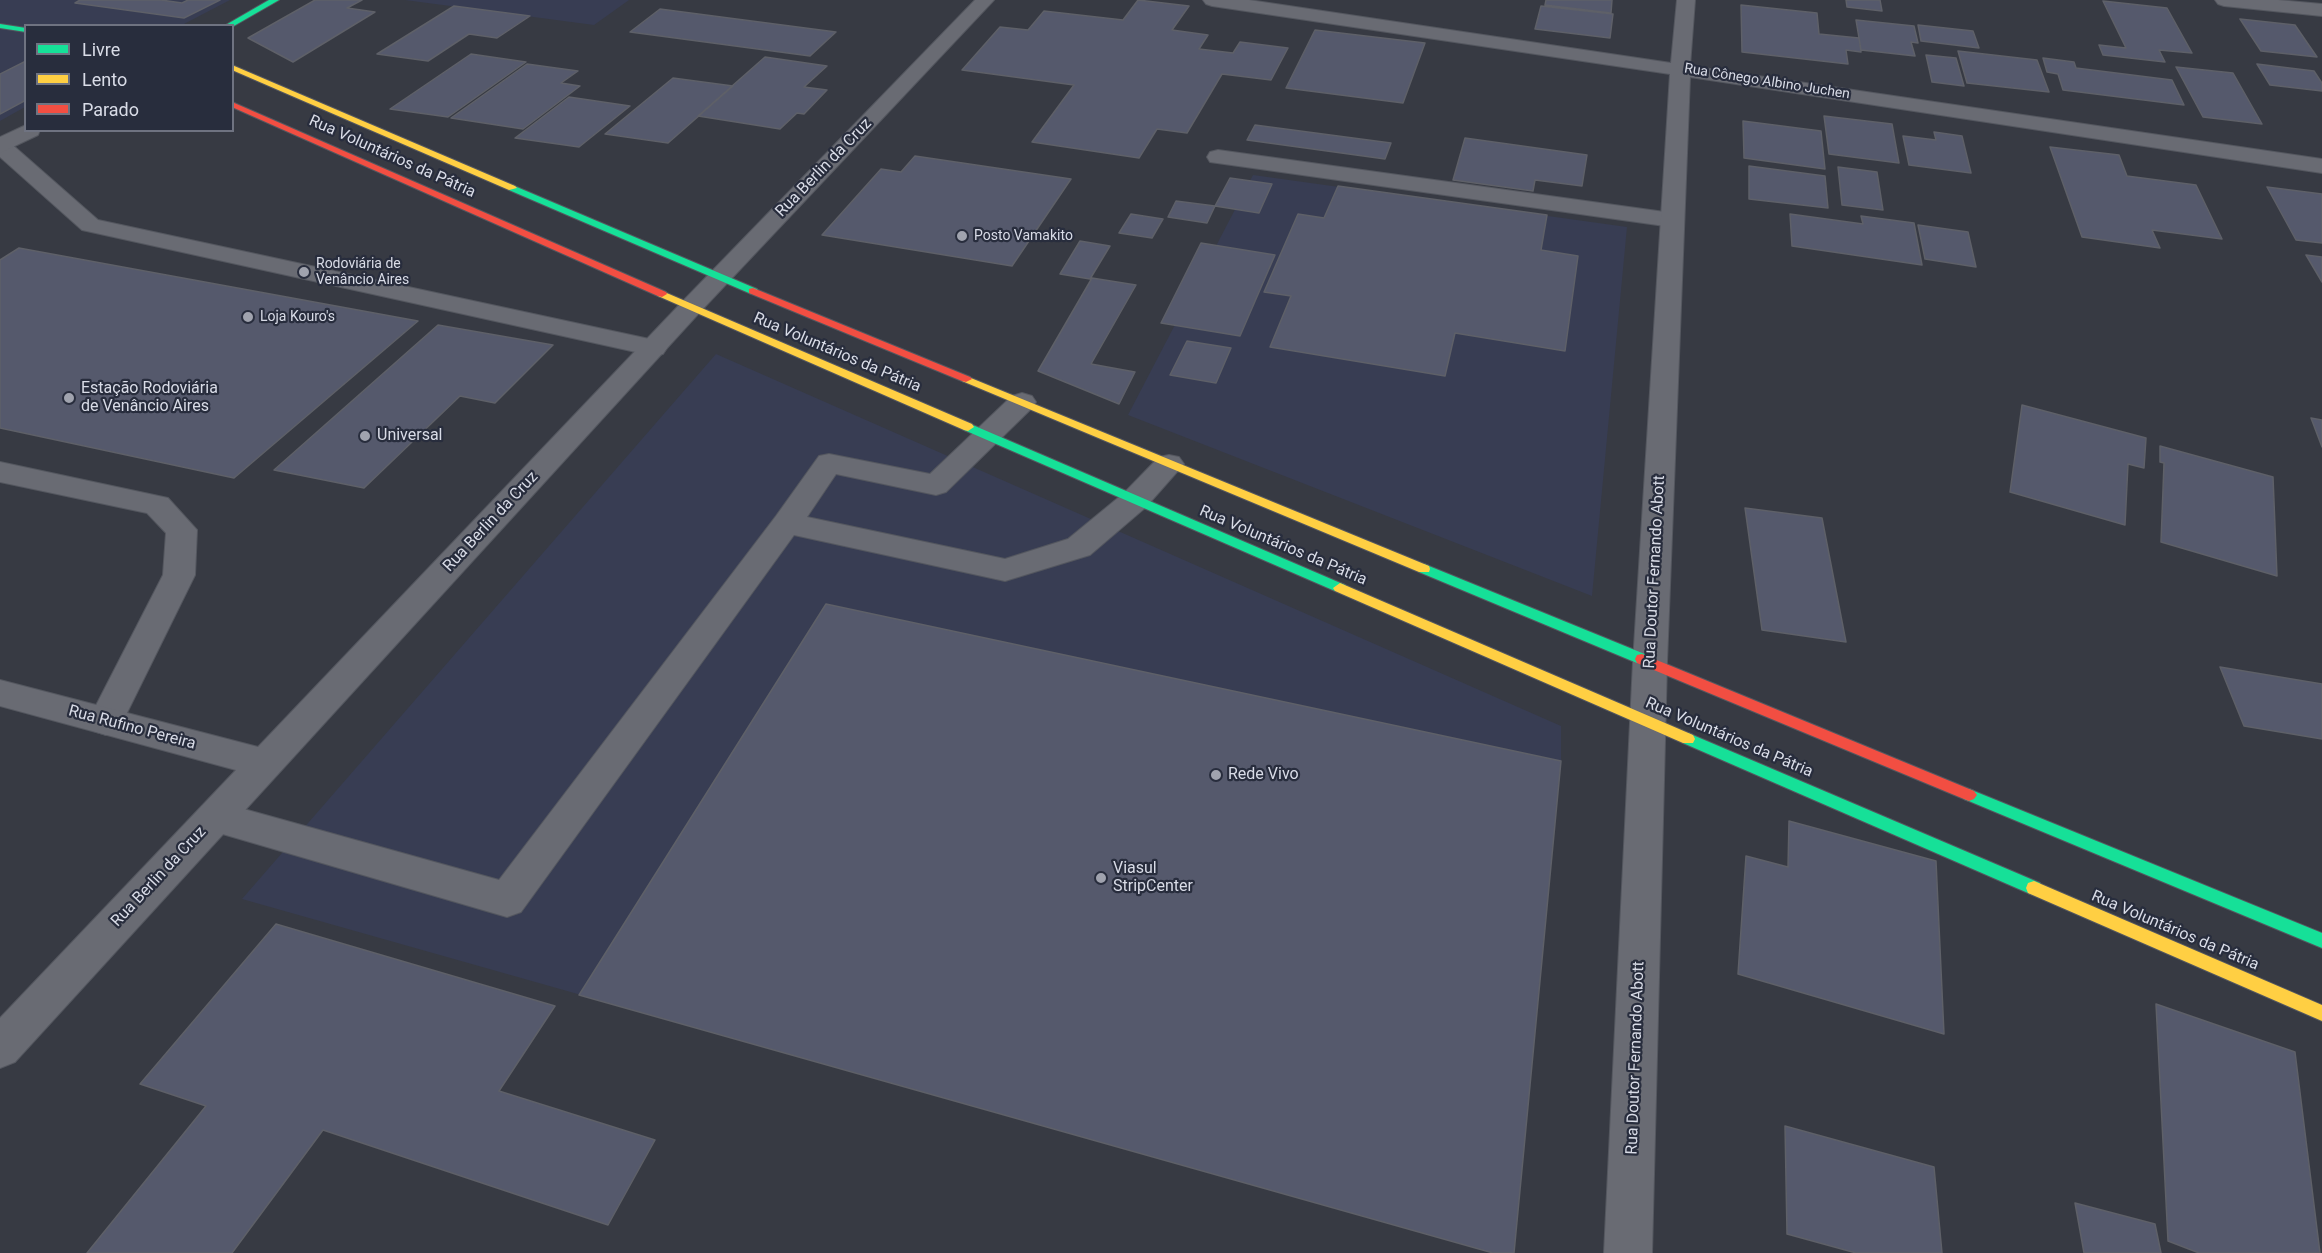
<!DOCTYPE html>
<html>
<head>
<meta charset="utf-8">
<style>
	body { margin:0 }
	#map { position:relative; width:2322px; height:1253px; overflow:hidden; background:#373a43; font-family:Roboto,sans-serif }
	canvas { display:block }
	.legend { position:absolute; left:24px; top:24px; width:210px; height:108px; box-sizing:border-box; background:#282d3d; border:2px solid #6f7381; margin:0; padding:8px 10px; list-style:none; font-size:18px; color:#d9dce7 }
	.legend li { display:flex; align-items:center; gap:12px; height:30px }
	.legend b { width:30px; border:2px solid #6f7381 }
</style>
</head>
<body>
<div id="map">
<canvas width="2322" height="1253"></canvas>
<ul class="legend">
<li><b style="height:8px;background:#16e098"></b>Livre</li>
<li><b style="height:8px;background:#ffcf43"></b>Lento</li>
<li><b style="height:8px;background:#f24e42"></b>Parado</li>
</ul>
</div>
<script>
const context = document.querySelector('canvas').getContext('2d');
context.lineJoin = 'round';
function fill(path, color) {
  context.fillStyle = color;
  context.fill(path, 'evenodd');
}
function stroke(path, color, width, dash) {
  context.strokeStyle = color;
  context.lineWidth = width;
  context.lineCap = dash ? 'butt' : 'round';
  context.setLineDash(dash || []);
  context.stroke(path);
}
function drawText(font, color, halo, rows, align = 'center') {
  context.font = font + ' Roboto,sans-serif';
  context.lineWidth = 4.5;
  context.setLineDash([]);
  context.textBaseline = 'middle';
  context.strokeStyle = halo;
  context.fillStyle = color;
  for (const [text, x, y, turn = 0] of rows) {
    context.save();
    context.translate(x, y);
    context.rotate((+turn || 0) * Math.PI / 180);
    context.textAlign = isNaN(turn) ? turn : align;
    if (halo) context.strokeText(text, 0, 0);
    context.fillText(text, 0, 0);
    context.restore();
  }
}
const built = new Path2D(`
	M0,0H230L182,25L26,26L25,107L0,121Z
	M405,0H629L594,25Z
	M1253,175L1627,227L1592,596L1128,415Z
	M716,354L1561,726V761L1514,1253H1493L242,899Z`);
const building = new Path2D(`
	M80,0H161L182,3L188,0H220L184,18L75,3Z
	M315,0H362L347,8L375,12L293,62L248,38Z
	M1138,0L1189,6L1172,30L1208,35L1199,49L1233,53L1240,42L1288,48L1271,80L1222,74L1187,133L1157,129L1139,158L1032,142L1074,85L962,70L1000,27L1028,30L1044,11L1123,20Z
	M1546,0H1612L1611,13L1545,5Z
	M1846,0H1880L1882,11L1847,7Z
	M2103,1L2167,8L2192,53L2159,50L2165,62L2103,55L2099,45L2126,48Z
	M1741,5L1817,13L1819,34L1859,38L1861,52L1846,50L1848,64L1742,52Z
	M454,6L530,16L497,38L469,34L428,61L377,54Z
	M1541,6L1613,14L1610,38L1535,29Z
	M660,9L836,32L810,56L630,32Z
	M2240,19L2295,25L2317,57L2261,51Z
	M1856,20L1914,26L1918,43L1911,42L1915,56L1861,50Z
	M1918,25L1973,31L1979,48L1921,41Z
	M1315,30L1425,43L1403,103L1286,88Z
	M1958,51L2037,60L2049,92L1967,83Z
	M471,54L526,62L448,117L390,109Z
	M1926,55L1956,58L1964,86L1932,82Z
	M765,57L827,66L804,87L827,90L804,114L797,113L780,129L698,116Z
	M2043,58L2074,62L2076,68L2172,80L2184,105L2063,90L2058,74L2047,72Z
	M26,61V100L0,114V74Z
	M527,64L578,71L561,83L580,86L523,129L451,118Z
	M2257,64L2314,71L2322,83V91L2270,85Z
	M2176,67L2233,73L2262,124L2203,117Z
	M673,78L733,86L668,143L605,134Z
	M569,97L630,106L579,147L515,138Z
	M1824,116L1892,124L1899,163L1829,154Z
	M1743,121L1821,131L1825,169L1744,158Z
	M1255,125L1391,143L1385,159L1247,140Z
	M1934,132L1962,136L1971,173L1909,165L1903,136L1936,140Z
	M1465,138L1587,155L1582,186L1535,180L1533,191L1453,180Z
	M2050,147L2119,155L2127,176L2196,185L2222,239L2152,230L2160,248L2082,237Z
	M915,156L1071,179L1012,266L822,235L881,169L901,172Z
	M1749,166L1825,176L1828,208L1749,199Z
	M1838,167L1877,172L1883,210L1842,205Z
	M1230,178L1272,184L1259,213L1215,206Z
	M1338,186L1547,215L1541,250L1578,256L1565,351L1455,333L1445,376L1270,347L1291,296L1264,292L1298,214L1324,218Z
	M2267,187L2322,194V243L2296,240Z
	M1176,201L1215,206L1207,223L1168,217Z
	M1131,214L1163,219L1152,238L1119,233Z
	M1790,214L1863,224L1861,216L1914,223L1922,265L1792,246Z
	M1918,225L1968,232L1976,267L1925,259Z
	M1080,241L1110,246L1090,279L1060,274Z
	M1201,243L1275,255L1240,336L1161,323Z
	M19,248L418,321L234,478L0,428V260Z
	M2306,255L2322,257V282Z
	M1092,278L1136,285L1091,364L1135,372L1119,404L1038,371Z
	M438,325L553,345L495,403L460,396L364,488L274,470Z
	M1187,341L1231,348L1216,383L1170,375Z
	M2022,405L2146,438L2144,468L2128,464L2125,525L2010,492Z
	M2311,418L2322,420V447Z
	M2160,446L2273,477L2277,576L2161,542L2164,463L2160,462Z
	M1745,508L1822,518L1846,642L1762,630Z
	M826,604L1561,761L1514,1253H1493L579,995Z
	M2220,667L2322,684V739L2244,726Z
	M1789,821L1936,861L1944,1034L1738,974L1746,856L1788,867Z
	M276,924L555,1006L499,1091L655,1140L608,1225L323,1130L232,1253H87L206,1106L140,1084Z
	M2156,1004L2295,1052L2320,1253H2199L2168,1241Z
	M1785,1126L1934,1167L1942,1253H1856L1787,1234Z
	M2075,1203L2155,1224L2161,1253H2084Z`);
const lane = new Path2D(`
	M0,139L8,141L98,220L654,340L663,342L667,348L663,354L654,356L82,230L0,157Z
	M1218,150L1672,213L1680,215L1684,220L1680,225L1672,227L1210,162L1207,157L1210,152Z
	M1022,393L1032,396L1036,402L1032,408L946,492L936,495L836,474L807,517L1005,559L1068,539L1124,493L1159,457L1169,455L1179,457L1184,464L1146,507L1090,555L1005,581L794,535L521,912L507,917L202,828L196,817L202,806L215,801L499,880L776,516L819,456L829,454L930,474L1012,396Z
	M0,462L168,498L197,530L195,575L118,731L106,735L94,731L88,721L163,575L166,533L147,513L0,482Z`);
const street = new Path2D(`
	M975,0H994L700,312L15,1062L0,1068V1018L236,770L0,706V680L258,747L682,302Z
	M1203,0H1249L1671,63L1677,0H1695L1690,66L2322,159V173L1690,77L1667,662L1652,1253H1604L1633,662L1670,74L1212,6L1206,4Z
	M2215,0H2278L2322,4V16L2224,6L2218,4Z
	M26,125V130H40L38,135L0,153V137Z`);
const fast = new Path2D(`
	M269,0H279L232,27L224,26Z
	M0,24L26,28V32L0,28Z
	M512,185L757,289L758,291L753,294L749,293L509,190V186Z
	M968,423L1345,585L1347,588L1345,591H1335L964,430L962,427Z
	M1424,564L1647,655L1649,659L1647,663H1637L1419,572L1418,569L1419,566Z
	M1688,733L2040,883L2042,888L2040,893L2034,895L2028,893L1683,743L1681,739L1683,735Z
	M1969,789L2322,933V948L1964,799L1961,795L1964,791Z`);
const slow = new Path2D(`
	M232,65L515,186L517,188L509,190L232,70Z
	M662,291L972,424L974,427L968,431L964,430L658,296L657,294Z
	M966,376L1429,566L1430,569L1429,572H1419L962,381V377Z
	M1340,583L1693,735L1695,739L1693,743H1683L1335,591L1333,588Z
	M2034,881L2322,1005V1021L2028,893L2026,888L2028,883Z`);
const jam = new Path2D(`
	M232,102L666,292L667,294L662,297L658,296L232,107Z
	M753,288L970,377L972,379L966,382L962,381L749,293V289Z
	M1642,654L1974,791L1977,795L1974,799L1969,801L1964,799L1637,663L1635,659L1637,655Z`);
const markers = [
	[962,236,6,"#a0a3ae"],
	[304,272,6,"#a0a3ae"],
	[248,317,6,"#a0a3ae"],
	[69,398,6,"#a0a3ae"],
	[365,436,6,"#a0a3ae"],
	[1216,775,6,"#a0a3ae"],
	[1101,878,6,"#a0a3ae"]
];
const farStreetnames = [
	["Rua Cônego Albino Juchen",1767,82,9]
];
const farPoinames = [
	["Posto Vamakito",974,236],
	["Rodoviária de",316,264],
	["Venâncio Aires",316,280],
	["Loja Kouro's",260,317]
];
const streetNames = [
	["Rua Voluntários da Pátria",392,157,24],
	["Rua Berlin da Cruz",824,168,-46],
	["Rua Voluntários da Pátria",837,353,23],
	["Rua Berlin da Cruz",491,522,-47],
	["Rua Voluntários da Pátria",1283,546,23],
	["Rua Doutor Fernando Abott",1655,572,-87],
	["Rua Rufino Pereira",132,728,15],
	["Rua Voluntários da Pátria",1729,738,23],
	["Rua Berlin da Cruz",159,877,-47],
	["Rua Voluntários da Pátria",2175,931,23],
	["Rua Doutor Fernando Abott",1636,1058,-88]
];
const poiNames = [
	["Estação Rodoviária",81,389],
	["de Venâncio Aires",81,407],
	["Universal",377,436],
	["Rede Vivo",1228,775],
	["Viasul",1113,869],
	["StripCenter",1113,887]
];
fill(built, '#383d53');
fill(building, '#55596c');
stroke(building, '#5e6068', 1.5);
stroke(lane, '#54575f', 2);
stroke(street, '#54575f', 2);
stroke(fast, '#54575f', 2);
stroke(slow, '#54575f', 2);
stroke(jam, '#54575f', 2);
fill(lane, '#696b73');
fill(street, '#696b73');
fill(fast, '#16e098');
fill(slow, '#ffcf43');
fill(jam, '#f24e42');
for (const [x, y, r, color] of markers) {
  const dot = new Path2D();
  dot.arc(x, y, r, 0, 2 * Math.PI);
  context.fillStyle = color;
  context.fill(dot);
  stroke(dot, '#282d3d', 2);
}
drawText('14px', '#d9dce7', '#282d3d', farStreetnames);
drawText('14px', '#d9dce7', '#282d3d', farPoinames, 'left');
drawText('16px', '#d9dce7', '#282d3d', streetNames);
drawText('16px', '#d9dce7', '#282d3d', poiNames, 'left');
</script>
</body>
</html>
